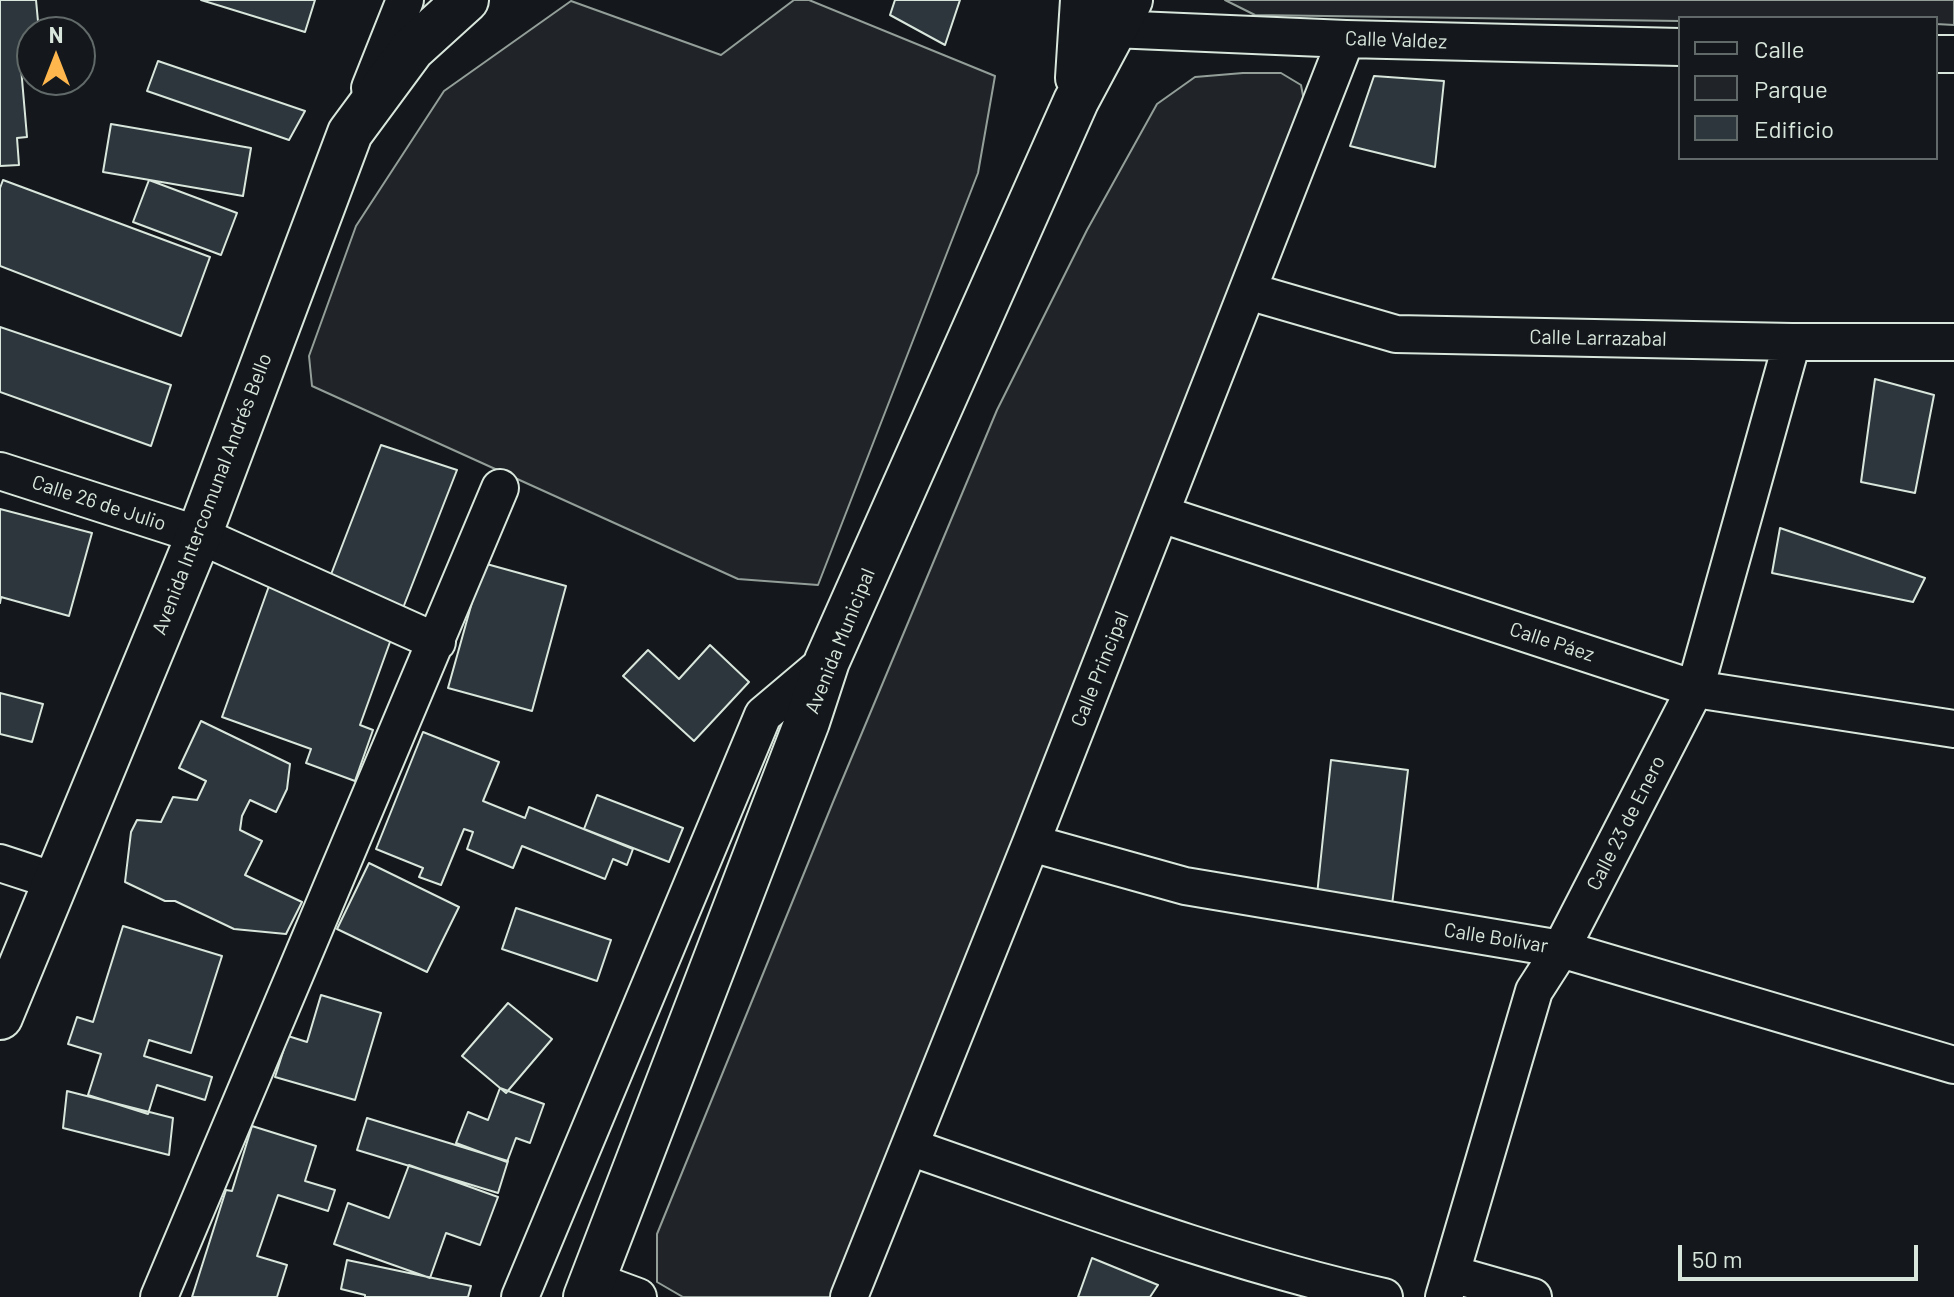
<!DOCTYPE html>
<html>
<head>
<meta charset="utf-8">
<style>
	body { margin:0 }
	#map { position:relative; width:1954px; height:1297px; overflow:hidden; background:#14181c; font-family:Barlow,sans-serif }
	canvas { display:block }
	.legend { position:absolute; left:1678px; top:16px; width:260px; height:144px; box-sizing:border-box; background:#14181c; border:2px solid #626a69; margin:0; padding:10px 14px; list-style:none; font-size:24px; color:#d8e6dc }
	.legend li { display:flex; align-items:center; gap:16px; height:40px }
	.legend b { width:40px; border:2px solid #626a69 }
	.north { position:absolute; left:16px; top:16px; width:80px; height:80px; box-sizing:border-box; background:#14181c; border:2px solid #626a69; border-radius:50%; rotate:0deg; font-size:22px; font-weight:700; line-height:32px; text-align:center; color:#d8e6dc }
	.north::after { content:''; display:block; margin:auto; width:28px; height:36px; background:#ffb74d; clip-path:polygon(50% 0,100% 100%,50% 72%,0 100%) }
	.scale { position:absolute; left:1678px; top:1245px; width:240px; height:36px; box-sizing:border-box; border:4px solid #d8e6dc; border-top:0; padding-left:10px; font-size:24px; line-height:28px; white-space:nowrap; color:#d8e6dc; -webkit-text-stroke:6px #14181c; paint-order:stroke }
</style>
</head>
<body>
<div id="map">
<canvas width="1954" height="1297"></canvas>
<ul class="legend">
<li><b style="height:10px;background:#14181c"></b>Calle</li>
<li><b style="height:22px;background:#202428"></b>Parque</li>
<li><b style="height:22px;background:#2c363c"></b>Edificio</li>
</ul>
<div class="north">N</div>
<div class="scale">50 m</div>
</div>
<script>
const context = document.querySelector('canvas').getContext('2d');
context.lineJoin = 'round';
function fill(path, color) {
  context.fillStyle = color;
  context.fill(path, 'evenodd');
}
function stroke(path, color, width, dash) {
  context.strokeStyle = color;
  context.lineWidth = width;
  context.lineCap = dash ? 'butt' : 'round';
  context.setLineDash(dash || []);
  context.stroke(path);
}
function drawText(font, color, halo, rows, align = 'center') {
  context.font = font + ' Barlow,sans-serif';
  context.lineWidth = 6;
  context.setLineDash([]);
  context.textBaseline = 'middle';
  context.strokeStyle = halo;
  context.fillStyle = color;
  for (const [text, x, y, turn = 0] of rows) {
    context.save();
    context.translate(x, y);
    context.rotate((+turn || 0) * Math.PI / 180);
    context.textAlign = isNaN(turn) ? turn : align;
    if (halo) context.strokeText(text, 0, 0);
    context.fillText(text, 0, 0);
    context.restore();
  }
}
const green = new Path2D(`
	M794,0H809L995,76L978,173L818,585L738,579L312,386L309,356L356,226L444,91L571,1L721,55Z
	M1225,0H1954V25L1936,24V18H1680V21L1255,15Z
	M1243,73H1281L1301,85L1304,101L833,1297H683L657,1282V1234L833,802L997,410L1087,230L1157,104L1195,77Z`);
const building = new Path2D(`
	M0,0H36L39,32H32V55L20,56L27,137L17,138L19,165L0,166Z
	M201,0H315L305,32Z
	M895,0H960L945,45L890,15Z
	M158,61L305,111L289,140L147,91Z
	M1374,76L1444,81L1435,167L1350,146Z
	M111,124L251,148L243,196L103,172Z
	M3,180L210,257L181,336L0,266V188Z
	M149,180L237,213L221,255L133,222Z
	M0,327L171,385L151,446L0,392Z
	M1875,379L1934,395L1915,493L1861,482Z
	M381,445L457,470L403,608L330,577Z
	M0,509L92,533L69,616L1,597L0,603Z
	M1780,528L1925,578L1913,602L1772,573Z
	M483,563L566,586L532,711L448,688Z
	M269,586L394,631L360,725L373,730L355,781L306,763L311,749L222,717Z
	M710,645L749,682L694,741L623,676L648,650L679,679Z
	M0,693L43,704L32,742L0,734Z
	M201,721L290,764L287,789L276,812L250,800L242,816L240,830L262,841L245,875L302,902L286,934L234,929L175,901H165L125,882L131,832L137,820L161,822L173,797L197,800L206,781L179,768Z
	M423,732L499,762L483,801L525,818L529,807L633,849L627,865L613,859L605,879L522,846L513,868L467,849L473,832L464,829L441,885L419,877L423,868L376,849Z
	M1331,760L1408,770L1392,905L1317,895Z
	M597,795L683,828L669,862L584,829Z
	M369,863L459,907L427,972L337,929Z
	M516,908L611,940L597,981L502,949Z
	M123,926L222,956L191,1053L149,1040L144,1056L212,1077L205,1100L157,1085L148,1114L88,1095L101,1054L68,1044L77,1017L93,1022Z
	M321,995L381,1013L355,1100L275,1077L288,1036L307,1042Z
	M508,1003L552,1039L506,1093L462,1056Z
	M500,1088L544,1104L530,1143L516,1138L507,1162L456,1143L468,1112L488,1120Z
	M67,1091L173,1118L169,1155L63,1128Z
	M367,1118L508,1161L498,1193L357,1150Z
	M252,1126L316,1146L305,1181L335,1190L328,1211L278,1195L257,1256L287,1265L277,1297H192L226,1190L232,1191Z
	M409,1165L498,1197L480,1245L446,1233L430,1278L334,1244L348,1203L389,1218Z
	M1092,1258L1158,1285L1150,1297H1078Z
	M347,1260L471,1286L468,1297H365V1295L341,1289Z`);
const minor = new Path2D(`
	M1113,29L1346,39L1680,47
	M1936,54H1954
	M370,88L405,0
	M1248,291L1396,334L1792,342H1954
	M0,471L199,535L437,642
	M1161,514L1695,689L1954,729
	M1031,843L1185,886L1561,949L1954,1065
	M0,863L55,881
	M910,1147C1066,1201 1222,1261 1384,1297
	M1452,1274L1533,1297
	M592,1280L638,1297
	M159,1297L500,488
	M520,1297L763,715L827,661
	M849,1297L1031,843L1346,39
	M1444,1297L1534,991L1561,949L1695,689L1792,342`);
const highway = new Path2D(`
	M1078,78L1083,0
	M0,1017L199,535L350,133L412,49L466,0
	M586,1297L807,722L827,661L1076,101L1130,0`);
const streetNames = [
	["Calle Valdez",1396,40,2],
	["Calle Larrazabal",1598,338,1],
	["Avenida Intercomunal Andrés Bello",212,494,-69],
	["Calle 26 de Julio",99,503,18],
	["Avenida Municipal",840,641,-68],
	["Calle Páez",1552,642,18],
	["Calle Principal",1100,669,-68],
	["Calle 23 de Enero",1626,823,-63],
	["Calle Bolívar",1496,938,9]
];
fill(green, '#202428');
stroke(green, '#939e99', 2);
fill(building, '#2c363c');
stroke(building, '#d8e6dc', 2);
stroke(minor, '#d8e6dc', 40);
stroke(highway, '#d8e6dc', 48);
stroke(minor, '#14181c', 36);
stroke(highway, '#14181c', 44);
drawText('20px', '#d8e6dc', '#14181c', streetNames);
</script>
</body>
</html>
